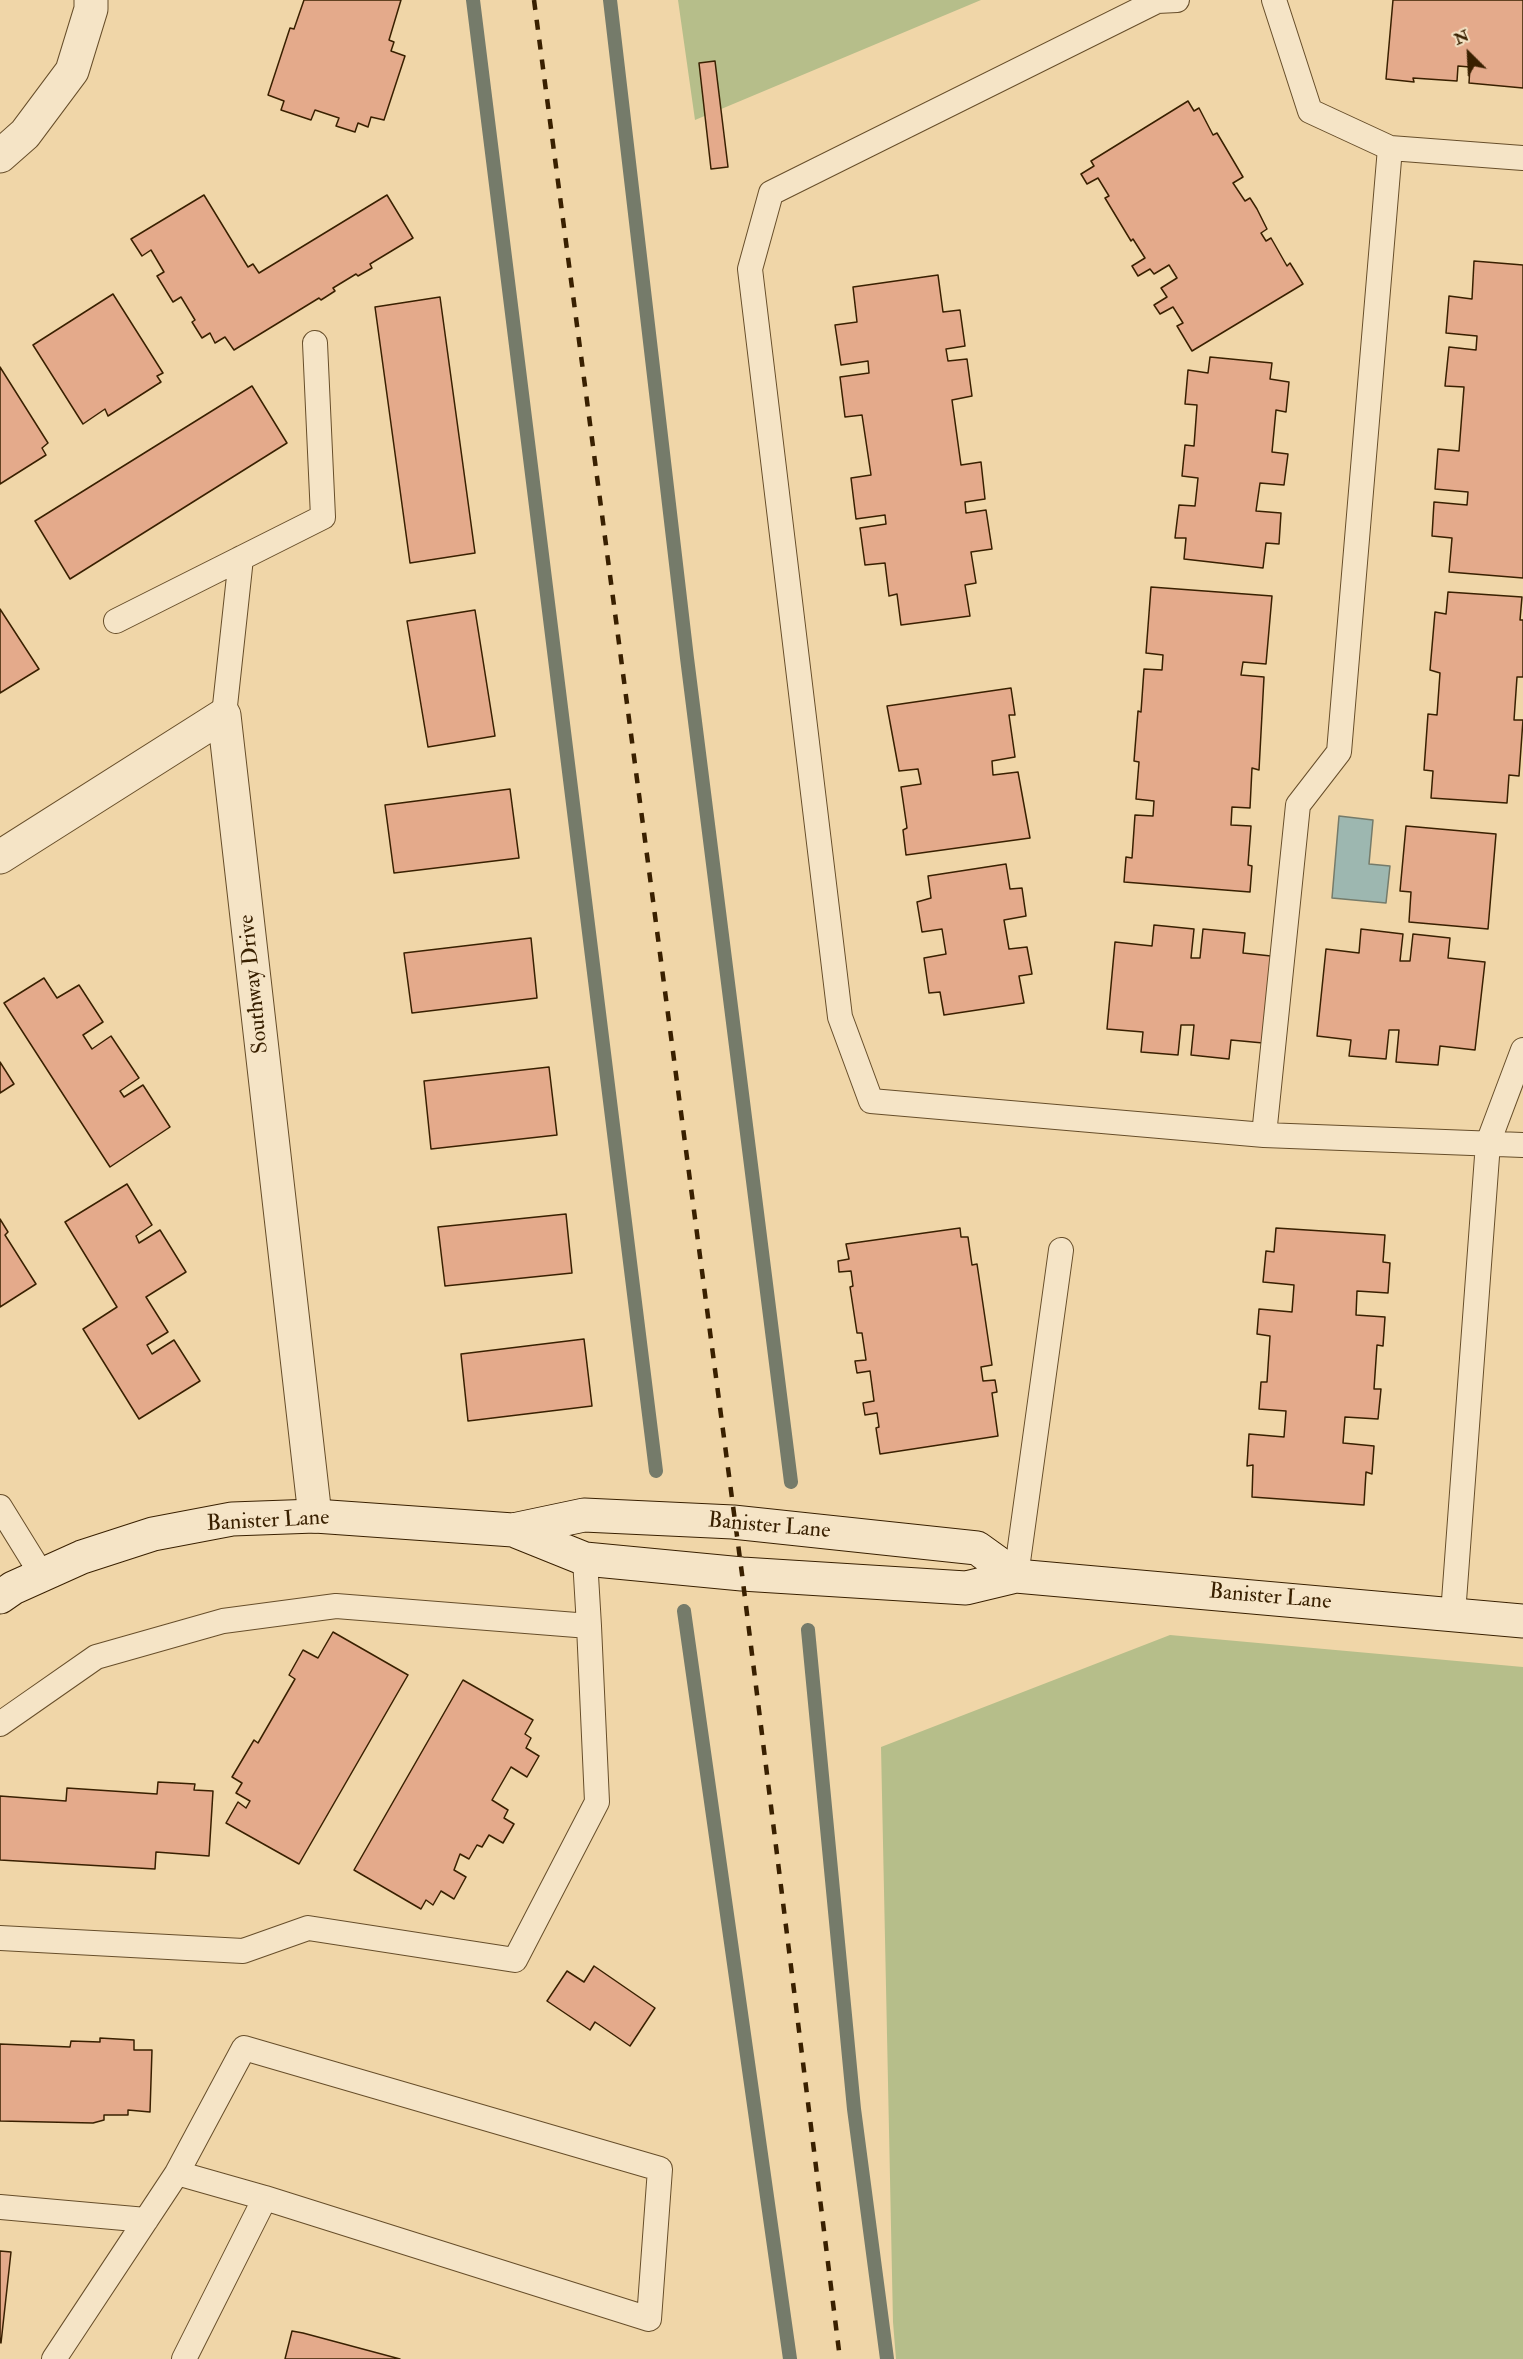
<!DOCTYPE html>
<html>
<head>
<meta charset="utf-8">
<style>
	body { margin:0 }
	#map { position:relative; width:1523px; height:2359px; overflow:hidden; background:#f0d6a8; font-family:"IM FELL Double Pica",serif }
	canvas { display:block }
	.north { position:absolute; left:1439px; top:24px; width:60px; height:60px; -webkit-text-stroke:4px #f5e4c6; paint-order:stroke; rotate:336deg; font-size:16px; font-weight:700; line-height:24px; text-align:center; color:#392000 }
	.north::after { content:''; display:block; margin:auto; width:21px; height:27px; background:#392000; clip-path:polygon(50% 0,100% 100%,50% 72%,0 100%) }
</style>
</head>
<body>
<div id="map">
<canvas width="1523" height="2359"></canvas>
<div class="north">N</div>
</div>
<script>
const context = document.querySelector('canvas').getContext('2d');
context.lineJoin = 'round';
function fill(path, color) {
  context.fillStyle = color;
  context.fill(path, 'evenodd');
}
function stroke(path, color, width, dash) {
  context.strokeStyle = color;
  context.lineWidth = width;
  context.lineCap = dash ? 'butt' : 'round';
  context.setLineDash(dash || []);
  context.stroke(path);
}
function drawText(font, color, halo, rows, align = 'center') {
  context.font = font + ' "IM FELL Double Pica",serif';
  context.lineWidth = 4.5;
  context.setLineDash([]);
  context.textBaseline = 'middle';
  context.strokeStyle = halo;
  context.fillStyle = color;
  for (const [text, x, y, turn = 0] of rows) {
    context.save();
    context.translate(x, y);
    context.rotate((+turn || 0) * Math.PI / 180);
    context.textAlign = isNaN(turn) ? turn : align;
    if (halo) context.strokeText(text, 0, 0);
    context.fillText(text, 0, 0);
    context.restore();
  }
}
const green = new Path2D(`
	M678,0H981L695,120Z
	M1170,1635L1523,1667V2359H896L893,2322L881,1747Z`);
const water = new Path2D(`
	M1339,816L1373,820L1369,864L1390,866L1386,903L1332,898Z`);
const stream = new Path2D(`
	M473,0L656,1471
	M610,0L687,658L791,1482
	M684,1611L790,2359
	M808,1630L854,2109L887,2359`);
const building = new Path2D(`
	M304,0H401L389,40L394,42L391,51L405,56L384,120L371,117L368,127L358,123L355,132L336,126L339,118L315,110L311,120L281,110L284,101L268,95L290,28L294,29Z
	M1393,0H1523V88L1469,83L1470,67L1458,66L1457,81L1413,78L1414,82L1386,79Z
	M715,61L728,167L711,169L699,63Z
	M1188,101L1194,111L1199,108L1213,135L1217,133L1243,177L1233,183L1245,201L1250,198L1257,209L1267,229L1261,233L1266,241L1271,238L1287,266L1290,263L1303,284L1192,351L1177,326L1183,323L1173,307L1160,314L1154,305L1167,297L1161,288L1177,278L1169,265L1154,274L1150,269L1138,276L1132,266L1145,258L1133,239L1131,241L1105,198L1109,196L1098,178L1087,184L1081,174L1094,166L1091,161Z
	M204,195L248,267L253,264L259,273L387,195L413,238L370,264L372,268L358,276L356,274L333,288L335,291L321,300L319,298L234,350L225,337L215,343L210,333L202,338L192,322L195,320L181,297L173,302L157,276L164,272L151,250L142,256L131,239Z
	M1474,261L1523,265V578L1449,572L1452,538L1432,536L1434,502L1467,505L1468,492L1435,489L1438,449L1459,451L1464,387L1445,386L1449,347L1476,350L1477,336L1446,333L1449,296L1472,299Z
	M938,275L943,312L960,310L965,346L946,349L948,361L967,359L972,396L952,400L961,465L981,462L985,499L965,502L966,513L986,510L992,549L971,552L976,583L965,585L970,616L901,625L897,594L889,596L885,563L865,565L860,528L886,524L885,515L856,519L851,478L871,475L862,415L845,417L840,377L869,373L868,361L841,365L835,325L857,322L853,287Z
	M113,294L163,373L157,376L161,382L108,416L105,409L83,424L33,345Z
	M440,297L475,553L410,563L375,307Z
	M1210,357L1272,363L1270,379L1289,382L1286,412L1276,410L1272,452L1288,454L1284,485L1260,483L1256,511L1281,513L1279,544L1266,543L1263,568L1184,559L1186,538H1175L1179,505L1195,506L1198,478L1182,476L1185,445L1194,446L1197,405L1185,404L1188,370L1208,373Z
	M0,367L48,443L42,448L46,455L0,484Z
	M252,386L287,443L70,579L35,521Z
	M1151,587L1272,596L1266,664L1243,662L1241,675L1264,677L1259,770L1252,768L1250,808L1232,807L1231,825L1251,826L1248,865L1252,866L1250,892L1124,882L1126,857L1132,858L1135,815L1153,816L1154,801L1136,799L1139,762L1134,761L1138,711L1141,712L1144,669L1162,670L1163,655L1146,653Z
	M1448,592L1522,597L1520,620H1523V677H1517L1514,720H1523L1519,776L1509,775L1507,803L1431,798L1433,771L1424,770L1428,714L1437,715L1440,673L1430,670L1435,612L1446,614Z
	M0,609L39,669L0,693Z
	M475,610L495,736L428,747L407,621Z
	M1011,688L1015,715H1009L1015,757L992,761L993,775L1018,772L1030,838L906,855L903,830L907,828L901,787L921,784L918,769L899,771L887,706Z
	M510,789L519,858L394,873L385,805Z
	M1406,826L1496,834L1488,929L1409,922L1411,892L1400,891Z
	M1006,864L1010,889L1022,888L1026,916L1004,920L1009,949L1027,947L1032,974L1019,976L1024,1003L944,1015L940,992L929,993L924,958L946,954L942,929L922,932L917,902L931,898L928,876Z
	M1154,925L1194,929L1191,958H1200L1203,929L1245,933L1243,953L1271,956L1263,1043L1231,1040L1229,1059L1191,1055L1194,1025H1181L1178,1055L1141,1052L1143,1032L1107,1029L1115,942L1152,946Z
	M1361,929L1403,934L1400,961H1410L1413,934L1450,938L1448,958L1485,962L1475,1050L1440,1046L1438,1065L1396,1062L1399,1030H1389L1386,1059L1349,1056L1351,1040L1317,1036L1326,949L1359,953Z
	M531,938L537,998L412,1013L404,953Z
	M44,978L57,998L79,985L103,1022L83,1035L92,1049L111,1036L139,1078L120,1091L124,1097L143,1085L170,1127L110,1167L4,1003Z
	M0,1062L14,1084L0,1093Z
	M549,1067L557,1135L431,1149L424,1081Z
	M127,1184L152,1225L136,1236L139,1243L160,1230L186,1272L146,1297L168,1332L147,1345L152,1354L174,1340L200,1381L139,1419L83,1329L117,1307L65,1222Z
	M566,1214L572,1273L445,1286L438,1227Z
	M0,1219L8,1232L5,1235L36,1284L0,1307Z
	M960,1228L961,1237H968L972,1265L977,1264L992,1365L981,1367L983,1381L995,1380L997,1392L992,1393L998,1436L880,1454L876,1428L879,1427L877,1413L865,1415L863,1403L874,1401L870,1371L857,1373L855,1361L866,1360L862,1333H857L850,1287L853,1286L851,1271L839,1272L838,1261L849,1259L846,1244Z
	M1276,1228L1385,1235L1383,1262L1390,1263L1388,1293L1357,1291L1356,1315L1385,1317L1383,1346L1377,1345L1374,1389H1381L1378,1419L1345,1417L1343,1443L1374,1446L1372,1474L1366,1472L1364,1505L1252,1497L1253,1465L1247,1466L1249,1434L1284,1437L1286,1411L1259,1409L1261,1382H1267L1270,1336L1257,1334L1259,1309L1292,1312L1294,1285L1263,1282L1266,1251L1274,1252Z
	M584,1339L592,1406L468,1421L461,1354Z
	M333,1632L408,1675L299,1864L226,1823L238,1802L246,1808L250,1801L236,1793L242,1783L232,1777L254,1740L258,1743L295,1679L289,1675L303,1650L318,1658Z
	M463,1680L533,1720L525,1734L531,1738L526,1748L539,1756L527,1777L511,1767L492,1800L508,1810L504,1818L514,1824L503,1843L489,1835L482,1847L477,1845L469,1859L460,1854L454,1870L466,1877L454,1899L441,1891L433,1905L426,1900L421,1909L354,1870Z
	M158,1782L195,1784L194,1790L213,1791L209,1856L156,1852L155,1869L0,1860V1796L66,1801L67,1788L157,1794Z
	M594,1966L655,2008L630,2046L595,2022L590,2030L547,2001L567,1971L584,1982Z
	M100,2038L134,2040V2050H152L150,2112L128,2110V2115H104V2120L93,2123L0,2121V2044L70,2047L71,2041L100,2042Z
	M0,2251L11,2252L1,2343L0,2342Z
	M292,2331L303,2333L400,2359H285Z`);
const lane = new Path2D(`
	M1177,0L1157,1L771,193L750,269L840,1017L871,1101L1264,1135L1523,1145
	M1274,0L1310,111L1390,148
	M116,621L323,517L315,343
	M224,715L241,558
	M1264,1135L1298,805L1339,752L1390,148L1523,158
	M0,1507L42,1575
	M585,1559L589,1626
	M1016,1576L1061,1250
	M1453,1614L1488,1143L1523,1050
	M0,1724L96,1657L223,1621L336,1606L589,1626L597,1802L515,1960L308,1928L243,1951L0,1938
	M244,2048L660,2169L649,2319L265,2198L177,2173Z
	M0,2207L146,2220
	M54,2359L177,2173
	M184,2359L265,2198`);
const street = new Path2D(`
	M0,156L25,134L72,71L91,9V0
	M0,857L224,715L315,1516`);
const secondary = new Path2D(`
	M513,1530L585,1559L742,1574L966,1588L1016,1576L1523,1621
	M0,1597L13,1588L82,1557L153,1534L232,1519L315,1516L513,1530L584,1515L733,1522L977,1548L1016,1576`);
const rail = new Path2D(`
	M534,0L742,1574L840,2359`);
const streetNames = [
	["Southway Drive",255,984,-96],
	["Banister Lane",268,1522,-3],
	["Banister Lane",769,1527,5],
	["Banister Lane",1270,1598,5]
];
fill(green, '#b6be8a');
fill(water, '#9db7b0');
stroke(water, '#757b6a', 1.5);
stroke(stream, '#757b6a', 14);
fill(building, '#e4aa8b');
stroke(building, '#392000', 1.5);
stroke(lane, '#674e2a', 26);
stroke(street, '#674e2a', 35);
stroke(secondary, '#392000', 35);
stroke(lane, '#f5e4c6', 24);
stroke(street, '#f5e4c6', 33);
stroke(secondary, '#f5e4c6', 33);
stroke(rail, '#392000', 4.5, [10, 10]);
drawText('22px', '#392000', '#f5e4c6', streetNames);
</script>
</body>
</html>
